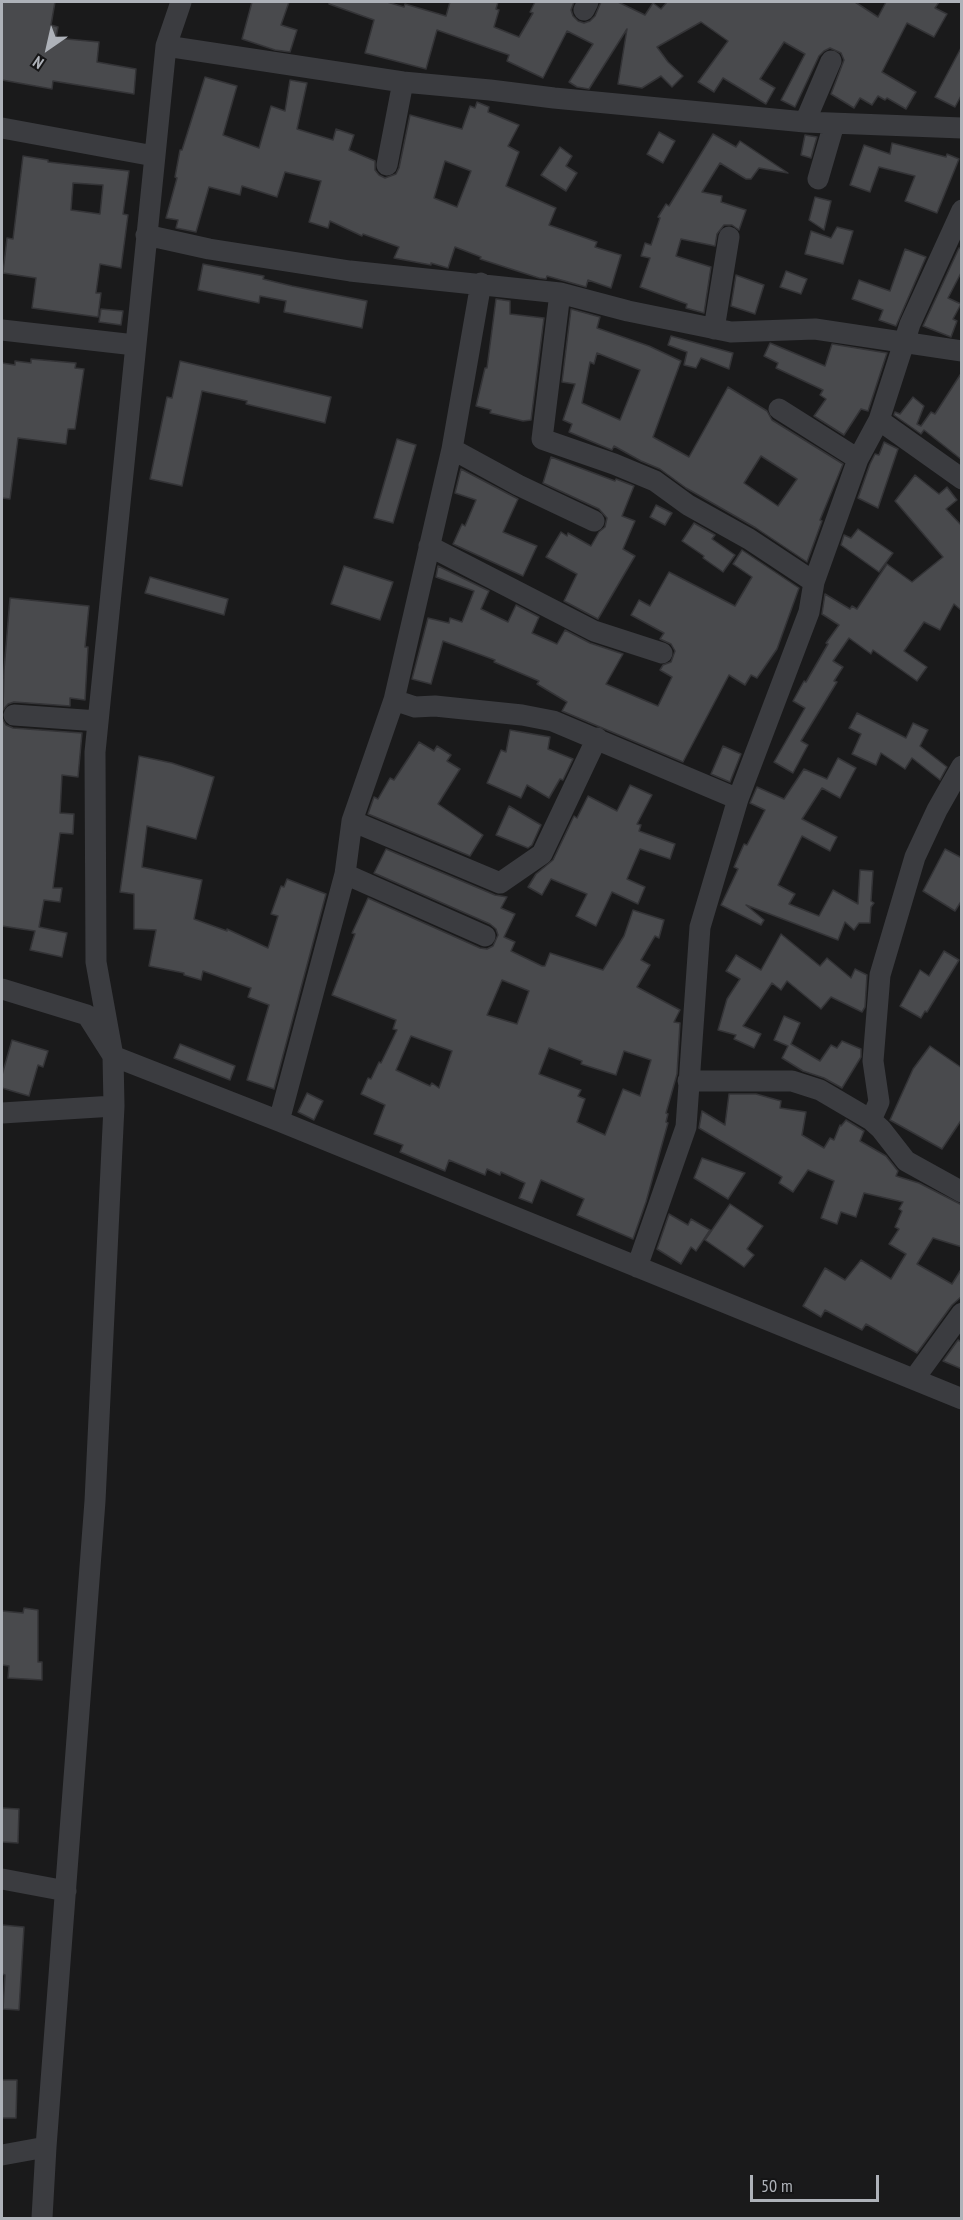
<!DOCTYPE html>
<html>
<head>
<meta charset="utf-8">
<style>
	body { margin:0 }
	#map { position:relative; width:963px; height:2220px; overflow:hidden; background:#1a1a1b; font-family:"PT Sans Narrow",sans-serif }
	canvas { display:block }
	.frame { position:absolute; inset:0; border:3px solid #aeb2b9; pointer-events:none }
	.north { position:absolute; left:18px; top:18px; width:60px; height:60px; -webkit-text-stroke:4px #151516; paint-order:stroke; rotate:214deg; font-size:16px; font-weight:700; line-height:24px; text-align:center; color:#aeb2b9 }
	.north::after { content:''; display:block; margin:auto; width:21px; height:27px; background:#aeb2b9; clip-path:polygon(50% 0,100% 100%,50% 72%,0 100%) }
	.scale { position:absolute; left:750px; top:2175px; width:129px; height:27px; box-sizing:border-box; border:3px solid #aeb2b9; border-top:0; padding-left:8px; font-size:18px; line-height:21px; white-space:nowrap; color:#aeb2b9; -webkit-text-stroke:4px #151516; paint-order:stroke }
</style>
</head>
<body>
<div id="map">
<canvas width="963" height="2220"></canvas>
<div class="frame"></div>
<div class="north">N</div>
<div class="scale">50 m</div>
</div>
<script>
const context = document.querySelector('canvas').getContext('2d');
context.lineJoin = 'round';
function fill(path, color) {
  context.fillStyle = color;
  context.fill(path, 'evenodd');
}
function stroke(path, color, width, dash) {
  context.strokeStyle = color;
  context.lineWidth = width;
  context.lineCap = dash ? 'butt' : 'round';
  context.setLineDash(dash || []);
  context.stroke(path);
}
const building = new Path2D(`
	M2,2H55L51,25L58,27L56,38L99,42L97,62L136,69L134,94L53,81L52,89L2,80Z
	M252,2H289L281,25L297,30L290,52L275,50L242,39Z
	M329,2H387L404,7L405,4L446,16L450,2H498L496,9L499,10L494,27L519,37L533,13L530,12L535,2H574L571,10L573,16L578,21L584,23L590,21L595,16L601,2H618L645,15L653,3L661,9L667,2H855L878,17L886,2H939L935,8L947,14L934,37L907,23L882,72L916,92L906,109L887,98L885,100L878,96L872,105L860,98L854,108L831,94L844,60L841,53L830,48L824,51L819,56L795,107L781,100L805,54L784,42L760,79L775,88L766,104L723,78L714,92L698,82L728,41L701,22L657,47L668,62L683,76L672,87L661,76L642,88L618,84L627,29L589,89L577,87L569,82L593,44L567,31L543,78L507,61L509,55L437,30L426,69L365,53L374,20L329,4Z
	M962,46V94L955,107L935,97Z
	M205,77L237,86L223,135L259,148L271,106L285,111L290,80L307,83L297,129L333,140L336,129L354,135L349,150L375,161V170L379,175L385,178L396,174L399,168L410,115L462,129L470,106L475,108L477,102L489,107L488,112L519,125L508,146L519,152L506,186L556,208L549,225L597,242L595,247L621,255L611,288L588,280L586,287L547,276L546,279L539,278L480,259L481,257L455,247L448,268L431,263V265L394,258L399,247L363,234L362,236L330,221L328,228L309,222L321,181L285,172L277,197L242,186L240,195L209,187L196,232L176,228L178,220L166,218L177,178L175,177L180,150H182ZM445,161L471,171L457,207L434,198Z
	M659,132L675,141L663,163L647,154Z
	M713,134L736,147L740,141L788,173L759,168L751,179H746L720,163L702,192L722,196L721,202L746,210L739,230L732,225H724L717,234L715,246L681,239L676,256L711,267L704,313L686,308L687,304L640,287L650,258L641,256L645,243L651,245L660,218L658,217L666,204L669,206Z
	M805,135L817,137L811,158L801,155Z
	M892,143L946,157L947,154L959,159L937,213L905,201L915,176L879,167L870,192L850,185L864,145L890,154Z
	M560,147L572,156L566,166L577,173L566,191L541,175Z
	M23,156L48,160V162L129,171L123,214L128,215L121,268L100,264L96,293H101L98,317L32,308L36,278L3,273L7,238L13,239ZM73,183L103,185L100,214L71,210Z
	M815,197L831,201L824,230L809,220Z
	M837,227L853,231L843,264L805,254L811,231L831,238Z
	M959,248L962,249V271L948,298L961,304L953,319L957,321L951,337L923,326Z
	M905,249L926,257L896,326L879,320L883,310L852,299L859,280L890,291Z
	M203,264L264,276L263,279L292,286L367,301L362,328L284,312L286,301L260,296L259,303L198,290Z
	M786,271L807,279L801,294L780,287Z
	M736,275L764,285L755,314L731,306Z
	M496,299L510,301V314L544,318L531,420L523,421L490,413L491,410L476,406L485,368H487Z
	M101,309L123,311L121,325L99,322Z
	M571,309L600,317L597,328L649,346L681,361L653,437L689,457L728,387L767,411L772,420L843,464L820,520L822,521L807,562L756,528L686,488L660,469L641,461L614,446L612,450L569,432L572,424L563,420L575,384L562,382ZM597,353L640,370L620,420L582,403L590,362L594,364ZM761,456L797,479L778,506L744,483Z
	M671,336L733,353L729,369L701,358L696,368L684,365L687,352L668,345Z
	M770,343L825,366L832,344L887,353L868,411L861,409L844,435L814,416L826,399L820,395L823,390L776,368L778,363L764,356Z
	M31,359L76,363L75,368L84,369L75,429H68L66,444L18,438L10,499L2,498V363L15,365V361L31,363Z
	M180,361L331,397L325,423L246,404L247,401L202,391L182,486L150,479L167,397L172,398Z
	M962,372V460L924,430L921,434L894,415L895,412L900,414L913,397L924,406L917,424L921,426L931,412L935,414Z
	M397,439L416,445L393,523L374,518Z
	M884,442L898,449L878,508L858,498L870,464L875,454L879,455Z
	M551,457L615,481L616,479L634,486L622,516L635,521L623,549L635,556L598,619L564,601L577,574L546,557L561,532L567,536L568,533L591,546L599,532L605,527L607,518L599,509L543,483Z
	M461,469L518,499L503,532L537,546L523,576L453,544L462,524L465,526L476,500L455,493Z
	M915,475L939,494L947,487L957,500L946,509L962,526V611L954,604L940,630L924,622L904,651L927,667L917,681L873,650L871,654L849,638L833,661L843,667L834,681L837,682L801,741L808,745L793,773L774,762L805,708L793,701L804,681L806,682L828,644L826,643L839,625L822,614L825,594L850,609L852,606L857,609L887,564L912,582L943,557L895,501Z
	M656,505L672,513L665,525L650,517Z
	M694,523L715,535L712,539L735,555L723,572L703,558L704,556L682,541Z
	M858,529L893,553L879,572L841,545L844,535L851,538Z
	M742,550L799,588L777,649L757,678L751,675L745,685L729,675L683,762L562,711L567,702L537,684L539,681L494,662L495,660L443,641L431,684L412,679L428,618L449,623L450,618L462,622L474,591L436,577L438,566L489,591L481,609L508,622L516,605L539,617L532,633L557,644L565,630L590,643L623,654L606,684L658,706L672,677L660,670L663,665L671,662L675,651L671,644L660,639L664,633L631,615L639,600L650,606L669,572L735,606L752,577L733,564Z
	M344,566L393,582L380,620L331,604Z
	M150,577L228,599L224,615L145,593Z
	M10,598L89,606L85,647H88L85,700L70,698V706L14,702L8,704L3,710L4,670Z
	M857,713L906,738L913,723L928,730L920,746L947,767L940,780L912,758L905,769L881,753L876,765L852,754L861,734L849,728Z
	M2,718L6,725L13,728L82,733L78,777L62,775L60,813L74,814L73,834L60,833L53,888H62L60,902L44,900L39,927L67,933L62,957L30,950L35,931L2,926Z
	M510,730L550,737L548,749L573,759L563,780L560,779L549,798L527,785L521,798L487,783L501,750L506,752Z
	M419,742L434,751L437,746L451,755L447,761L460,769L438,804L483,835L470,856L368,814L374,797L378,799L390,778L394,780Z
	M723,746L741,754L730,782L711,774Z
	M139,756L172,763L214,777L196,839L147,826L142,867L202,880L194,919L227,931V929L268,948L278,916L271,914L281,886L284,887L287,879L326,894L274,1089L247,1080L269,1005L248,997L251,988L203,971L201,980L184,975V973L149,966L156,930L134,929V894L120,892Z
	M838,758L856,768L840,798L822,788L802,819L837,837L830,851L802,836L778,885L795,894L789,904L819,916L833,890L858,904L860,870L873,871L871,901L874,903L871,907L870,923H859L854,930L845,922L838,940L746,905L764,920L761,925L721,905L738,869L734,867L744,844L747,845L765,810L750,803L757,787L784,799L804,769L827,779Z
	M630,785L652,795L637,824L641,825L639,831L675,844L670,859L640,849L627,879L645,887L638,904L612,892L596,926L576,916L587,894L551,879L542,895L528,887L536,874L553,860L574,816L577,818L588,796L617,811Z
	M509,806L541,825L532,845L528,848L496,835Z
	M386,849L495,895L507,897L501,908L515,914L504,937L515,942L511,951L542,966H545L550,953L603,970L624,936L633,910L664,920L659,938L655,936L641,960L650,965L637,987L680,1010L674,1022L680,1023L677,1074L666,1113L668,1114L666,1122L668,1123L646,1202L633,1239L577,1215L584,1199L541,1180L532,1203L519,1198L525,1183L501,1172L500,1175L487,1169L485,1175L449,1160L445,1171L400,1152L403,1145L374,1134L385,1105L361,1094L368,1078L371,1079L379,1062L381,1063L397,1030L393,1029L396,1020L332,995L355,934L352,933L368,898L480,948L487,949L493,946L498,935L496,929L490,924L374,873ZM502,980L529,991L517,1024L487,1015ZM411,1036L452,1051L439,1088L432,1083L430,1086L396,1070ZM549,1048L582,1061L581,1064L616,1075L624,1051L651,1060L640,1096L623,1089L605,1135L577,1122L585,1099L578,1096L581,1090L539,1074Z
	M945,849L962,858V900L955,911L923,891Z
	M781,934L820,966L827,958L851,978L855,969L867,975L865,1007L862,1012L831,997L821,1009L787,981L781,990L772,983L743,1026L761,1034L754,1048L734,1039L736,1035L718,1030L727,999L740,979L726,971L736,955L761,970Z
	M944,951L959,960L927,1012L925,1011L921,1018L900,1006L920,970L929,976Z
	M784,1016L800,1023L791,1044L820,1061L831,1045L837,1048L842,1041L861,1049V1057L842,1088L824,1078L803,1071L782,1058L788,1046L774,1040Z
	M12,1040L48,1051L43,1067L38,1065L29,1096L2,1088V1075Z
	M180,1044L235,1066L230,1080L174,1058Z
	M930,1046L962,1068V1119L942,1149L890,1120L913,1069Z
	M307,1093L323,1101L314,1120L298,1112Z
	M729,1094H756L781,1101L780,1108L806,1112L802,1135L824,1148L830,1138L834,1140L840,1125L841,1126L846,1120L864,1131L860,1141L886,1156L898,1171L896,1176L919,1183L962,1205V1247L933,1238L917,1264L952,1284L962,1268V1296L952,1305L917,1353L866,1324L862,1330L825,1310L821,1317L803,1306L825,1268L845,1280L861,1260L891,1279L906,1254L889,1244L899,1229L895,1227L902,1211L899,1209L903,1202L864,1193L856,1217L841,1212L837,1224L821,1218L834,1181L808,1170L793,1192L779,1183L782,1177L699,1128L702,1111L725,1125Z
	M702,1158L745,1173L728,1199L694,1178Z
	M730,1204L763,1226L747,1249L754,1255L744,1267L705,1240Z
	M669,1214L688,1225L691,1219L710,1230L696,1251L691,1247L681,1264L657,1249Z
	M958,1340L962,1342V1369L943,1361Z
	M24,1608L38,1610V1662H42V1680L8,1678L9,1666L2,1665V1611L23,1613Z
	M2,1808L19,1809L18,1843L2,1842Z
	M2,1925L24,1927L19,2010L3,2009L5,1975L2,1974Z
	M2,2080H17L16,2118H2Z`);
const minor = new Path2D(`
	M584,10L588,2
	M166,46L403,82L490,90L554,98L805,122L962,128
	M805,122L831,61
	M2,128L154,156
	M387,165L403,82
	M818,179L834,124
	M146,235L209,249L350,271L560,293L628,311L731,332L815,329L962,351
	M560,293L542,439L614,464L655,481L688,505L749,539L814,582
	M714,329L729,237
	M2,330L135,345
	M779,409L858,459
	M879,420L962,479
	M452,449L518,485L594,521
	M429,546L594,631L662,653
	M394,700L415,707L435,706L522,715L553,721L738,799
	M14,715L98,721
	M352,821L500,883L542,854L597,738
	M345,874L485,936
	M2,989L87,1015L113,1056L279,1121L962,1399
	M688,1081H792L820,1090L871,1120L881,1129L906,1161L962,1192
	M2,1113L114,1106
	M871,1120L879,1102L873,1061L880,975L915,857L937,810L962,766
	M279,1121L345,874L352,821L394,700L452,449L481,283
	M637,1267L686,1127L700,927L738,799L809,612L814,582L858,459L879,420L910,324L962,210
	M914,1379L962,1313
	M2,1879L66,1891
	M2,2155L46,2147
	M42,2218L46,2147L95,1501L114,1106L113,1056L96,962L95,752L166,46L181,2`);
fill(building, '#494a4d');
stroke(building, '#343437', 1.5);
stroke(minor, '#3b3c40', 21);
</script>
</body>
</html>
